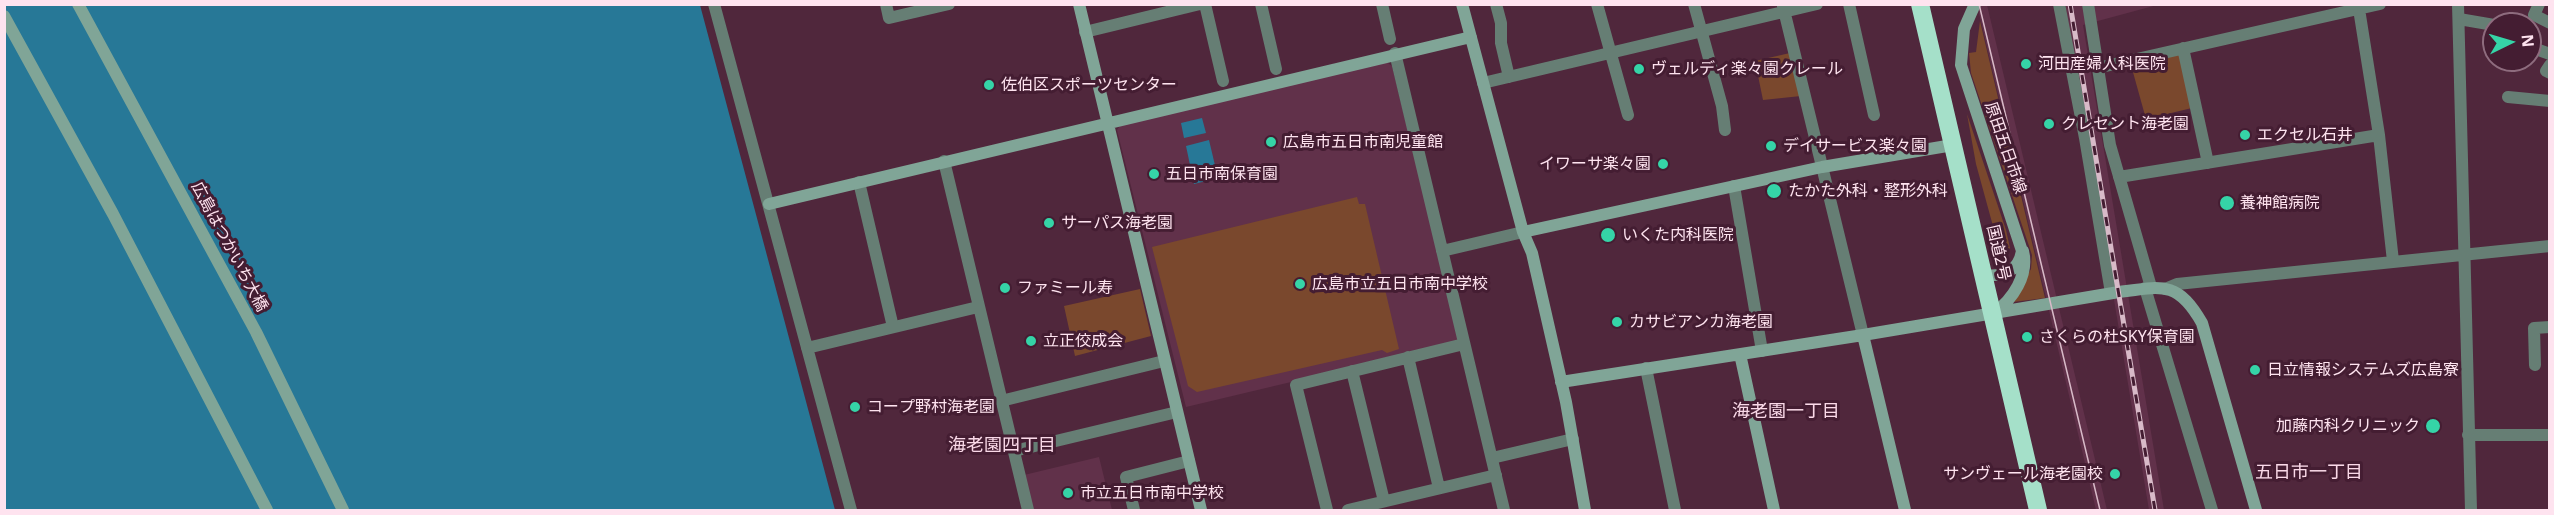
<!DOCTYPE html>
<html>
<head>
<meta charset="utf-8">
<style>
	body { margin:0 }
	#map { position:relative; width:2554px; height:515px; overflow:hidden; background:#50273c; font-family:"Noto Sans",sans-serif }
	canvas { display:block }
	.frame { position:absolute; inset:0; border:6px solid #fee3ef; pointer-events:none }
	.north { position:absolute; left:2482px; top:12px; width:60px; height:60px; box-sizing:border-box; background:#441d32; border:2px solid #8e6c7e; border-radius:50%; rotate:85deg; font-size:16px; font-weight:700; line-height:24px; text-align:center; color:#fee3ef }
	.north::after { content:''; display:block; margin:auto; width:21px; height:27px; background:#35d4a7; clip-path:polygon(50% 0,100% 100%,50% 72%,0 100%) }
</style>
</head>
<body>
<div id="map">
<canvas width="2554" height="515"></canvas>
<div class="frame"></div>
<div class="north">N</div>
</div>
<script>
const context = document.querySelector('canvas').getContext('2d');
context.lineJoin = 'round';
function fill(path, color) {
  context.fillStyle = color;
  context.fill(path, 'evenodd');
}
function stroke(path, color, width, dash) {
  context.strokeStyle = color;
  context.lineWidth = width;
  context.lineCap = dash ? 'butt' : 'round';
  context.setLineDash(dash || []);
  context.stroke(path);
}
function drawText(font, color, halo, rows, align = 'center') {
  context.font = font + ' "Noto Sans","Noto Sans JP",sans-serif';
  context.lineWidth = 6;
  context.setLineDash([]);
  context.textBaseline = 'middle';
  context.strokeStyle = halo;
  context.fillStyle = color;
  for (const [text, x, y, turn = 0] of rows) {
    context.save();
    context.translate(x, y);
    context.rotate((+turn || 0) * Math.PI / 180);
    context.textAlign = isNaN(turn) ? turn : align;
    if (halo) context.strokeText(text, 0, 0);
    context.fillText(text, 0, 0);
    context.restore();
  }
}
const built = new Path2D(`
	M1977,5H1987L2107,510H2096Z
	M2065,5H2157L2083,25L2164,510H2149Z
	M1385,61L1392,66L1459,338L1455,343L1186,407L1117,130L1121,124Z
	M1099,457L1112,510H1033L1024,475Z`);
const green = new Path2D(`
	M1980,21L2045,298L2013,302L2031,269L2032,255L1971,73L1969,53L1976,52Z
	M1790,53L1801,96L1763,100L1755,61Z
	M2180,54L2192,108L2146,119L2131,65Z
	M1967,114L2006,230L2010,248L2003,255L1994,251L1999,248L1976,164Z
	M1357,197L1359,204H1365L1399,349L1387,353L1382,350L1197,392L1188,386L1152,247Z
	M1140,289L1151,336L1075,356L1064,306Z`);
const water = new Path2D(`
	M4,5H700L835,510H5Z
	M1202,118L1206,133L1184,138L1181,123Z
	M1209,140L1218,178L1194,184L1186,146Z`);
const street = new Path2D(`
	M714,4L851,510
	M886,4L889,18L949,4
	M1205,4L1223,81
	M1261,4L1276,69
	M1382,4L1390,39
	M1496,4L1501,23V43L1509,77
	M1597,4L1628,115
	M1694,4L1722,106L1725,130
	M1849,4L1874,115
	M2059,4L2085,138L2111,293
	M2088,4L2110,145L2151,287
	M2458,4L2471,510
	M2539,4L2534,15L2550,23
	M1783,6L1863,335
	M2359,9L2379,135L2393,261
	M2459,19L2494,25
	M1085,32L1200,4
	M2530,47L2550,54
	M2183,48L2208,163
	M1395,53L1504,510
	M2550,65L2546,71L2550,73
	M2097,68L2380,4
	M1483,83L1817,4
	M2508,97L2550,101
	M944,161L1028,510
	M2119,177L2379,135
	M859,182L893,327
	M1734,186L1762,351
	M1442,251L1523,232
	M2145,288L2212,510
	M2165,289L2177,284L2550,246
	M807,348L978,307
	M1408,357L1439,488
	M2535,365L2534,328L2550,327
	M1646,368L1675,510
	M1352,371L1384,501
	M1001,401L1164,361
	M2468,435H2550
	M1014,451L1177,412
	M1492,458L1573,439
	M1134,510L1126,477L1189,461
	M1327,510L1296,385L1464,344
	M1348,510L1496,475`);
const secondary = new Path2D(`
	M78,4L256,332L343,510
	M1079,4L1201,510
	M1462,4L1523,232L1532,253L1566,402L1585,510
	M1975,4L1964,29L1961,65L2022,251C2018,272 2004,277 1984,275
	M4,16L113,214L267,510
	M769,204L1471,37
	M1523,232L1822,167L1953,145
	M1994,313C2013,299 2029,275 2023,251
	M1863,335L1905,510
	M1740,354L1774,510
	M1561,382L1863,335L2119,292C2163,286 2178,281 2202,323L2256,510`);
const highway = new Path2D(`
	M1920,4L2038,510`);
const tram = new Path2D(`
	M1979,4L2100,510`);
const rail = new Path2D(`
	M2070,4L2155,510`);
const markers = [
	[2026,64,6,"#35d4a7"],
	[1639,69,6,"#35d4a7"],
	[989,85,6,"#35d4a7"],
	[2049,124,6,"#35d4a7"],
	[2245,135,6,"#35d4a7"],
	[1271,142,6,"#35d4a7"],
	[1771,146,6,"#35d4a7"],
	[1663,164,6,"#35d4a7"],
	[1154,174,6,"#35d4a7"],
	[1774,191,8,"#35d4a7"],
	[2227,203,8,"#35d4a7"],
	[1049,223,6,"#35d4a7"],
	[1608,235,8,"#35d4a7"],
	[1300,284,6,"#35d4a7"],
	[1005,288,6,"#35d4a7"],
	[1617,322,6,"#35d4a7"],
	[2027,337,6,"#35d4a7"],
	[1031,341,6,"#35d4a7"],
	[2255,370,6,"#35d4a7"],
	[855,407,6,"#35d4a7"],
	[2433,426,8,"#35d4a7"],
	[2115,474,6,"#35d4a7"],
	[1068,493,6,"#35d4a7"]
];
const poiNames = [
	["河田産婦人科医院",2038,64],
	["ヴェルディ楽々園クレール",1651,69],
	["佐伯区スポーツセンター",1001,85],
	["クレセント海老園",2061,124],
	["エクセル石井",2257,135],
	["広島市五日市南児童館",1283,142],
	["デイサービス楽々園",1783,146],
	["イワーサ楽々園",1651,164,"right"],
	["五日市南保育園",1166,174],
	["たかた外科・整形外科",1788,191],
	["養神館病院",2240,203],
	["サーパス海老園",1061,223],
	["いくた内科医院",1622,235],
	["広島市立五日市南中学校",1312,284],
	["ファミール寿",1017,288],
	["カサビアンカ海老園",1629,322],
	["さくらの杜SKY保育園",2039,337],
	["立正佼成会",1043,341],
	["日立情報システムズ広島寮",2267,370],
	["コープ野村海老園",867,407],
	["加藤内科クリニック",2420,426,"right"],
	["サンヴェール海老園校",2103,474,"right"],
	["市立五日市南中学校",1080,493]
];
const streetNames = [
	["原田五日市線",2005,148,71],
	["広島はつかいち大橋",229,247,62],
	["国道2号",1998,253,77]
];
const neighbourhoodNames = [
	["海老園一丁目",1786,412],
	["海老園四丁目",1002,446],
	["五日市一丁目",2309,473]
];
fill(built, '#61314a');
fill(green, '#7a482d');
fill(water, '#277897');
stroke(street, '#667e74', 12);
stroke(secondary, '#80a597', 12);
stroke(highway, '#a5e0c9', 18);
stroke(tram, '#d8bac8', 1.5);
stroke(rail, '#d8bac8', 5);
stroke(rail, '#441d32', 3, [9]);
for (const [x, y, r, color] of markers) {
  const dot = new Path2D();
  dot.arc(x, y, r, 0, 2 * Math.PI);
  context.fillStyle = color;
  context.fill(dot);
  stroke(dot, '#441d32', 2);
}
drawText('16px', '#fee3ef', '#441d32', poiNames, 'left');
drawText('16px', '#fee3ef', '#441d32', streetNames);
drawText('18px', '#fad9e8', '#441d32', neighbourhoodNames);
</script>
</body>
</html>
